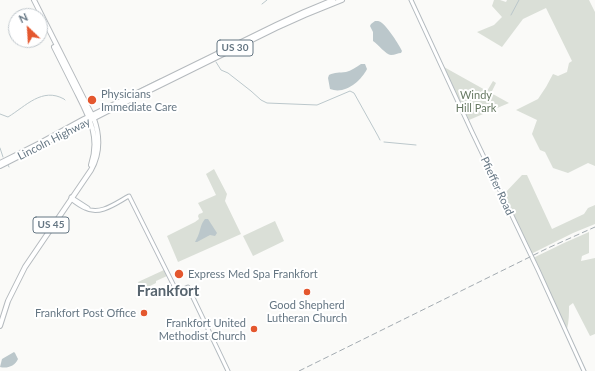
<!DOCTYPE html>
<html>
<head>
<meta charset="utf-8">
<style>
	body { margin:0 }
	#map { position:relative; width:595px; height:371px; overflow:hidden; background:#fafaf8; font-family:Lato,sans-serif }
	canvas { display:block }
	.north { position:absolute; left:8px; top:8px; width:40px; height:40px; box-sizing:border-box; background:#fff; border:1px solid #c1c8cd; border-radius:50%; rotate:335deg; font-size:11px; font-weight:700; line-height:16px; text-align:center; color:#657683 }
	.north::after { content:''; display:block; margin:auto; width:14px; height:18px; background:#e4572e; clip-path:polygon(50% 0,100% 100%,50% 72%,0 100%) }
</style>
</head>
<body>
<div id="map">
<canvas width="595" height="371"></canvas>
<div class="north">N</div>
</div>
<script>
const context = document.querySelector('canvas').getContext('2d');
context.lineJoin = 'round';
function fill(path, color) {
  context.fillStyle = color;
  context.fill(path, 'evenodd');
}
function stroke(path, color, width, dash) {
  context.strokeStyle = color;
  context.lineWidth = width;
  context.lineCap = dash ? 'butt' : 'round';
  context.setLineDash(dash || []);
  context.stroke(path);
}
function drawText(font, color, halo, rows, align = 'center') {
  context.font = font + ' Lato,sans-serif';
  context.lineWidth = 4;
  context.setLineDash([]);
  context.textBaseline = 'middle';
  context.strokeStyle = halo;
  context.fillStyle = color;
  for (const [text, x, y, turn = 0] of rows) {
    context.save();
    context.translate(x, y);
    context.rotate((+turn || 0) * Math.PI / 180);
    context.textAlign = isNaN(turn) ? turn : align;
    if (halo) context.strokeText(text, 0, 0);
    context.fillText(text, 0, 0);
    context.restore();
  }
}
const green = new Path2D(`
	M494,0H500L506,2L507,0H589L595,12V166L588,163L568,173L553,168L545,152L540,150L532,134L537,120L516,110L538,99L546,87L553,74L558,76L567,72L569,63L572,61L546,8L523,19L502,47L477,32L494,25L502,17L492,6Z
	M444,67L487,91L493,81L496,83L491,93L509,103L469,120Z
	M214,169L227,194L225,201L241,234L178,262L167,236L195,222L199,219L198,216L199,214L202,213L203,212L198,203L216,195L206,174Z
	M522,175H527L552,229L584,214L588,208L595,205V224L573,233L531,254L504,194Z
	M275,221L284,241L253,256L243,236Z
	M589,232V253L582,256L581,261L595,258V334L590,336L573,303L569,306C569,314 569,321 567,329L533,258L564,243Z
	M164,270L167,276L156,281V283L142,290L138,282Z`);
const water = new Path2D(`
	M375,21C379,21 379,21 382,23C388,28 399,44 402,51L401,53C398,53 395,55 391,55C386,55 378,44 373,41V32L370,26L371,24Z
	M361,64H365L367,69C361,81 345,95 330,89L328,78L329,75C335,72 339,73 346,72C351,71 356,67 361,64Z
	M205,219H208L217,233L215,236L210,235L197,242H195C196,240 197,238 198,236C201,229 200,225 205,219Z
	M14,352L15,353L18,359C15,366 7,369 0,367L2,359Z`);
const stream = new Path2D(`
	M262,4L267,0
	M511,15L519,0
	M216,51L217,50
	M216,62L221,70L228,73L251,91L261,100L267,103L317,105L350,91L354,93L378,136L380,140
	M118,100L160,79
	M0,114L8,117C26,106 42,87 64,99L65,100
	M384,142L416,145
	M0,148L3,157
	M8,165L9,167`);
const secondary = new Path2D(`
	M411,0L472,132L538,270L584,371
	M71,197L88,208
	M71,198V199C75,202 80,206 85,208C100,216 116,203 129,196L177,292L188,287L228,371`);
const primary = new Path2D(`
	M54,47C61,61 68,75 75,89C88,115 101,136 91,165
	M0,163L40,143L84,119L276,25L304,12L333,0
	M0,166L112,109L276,28L305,15L342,0
	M0,326L8,301L25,267L91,170C100,154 100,136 94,119L34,0`);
const rail = new Path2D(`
	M299,371L548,248L595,227`);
const markers = [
	[92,100,5,"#e4572e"],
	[179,274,5,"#e4572e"],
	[307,292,4,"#e4572e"],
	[144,313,4,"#e4572e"],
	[254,329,4,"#e4572e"]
];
const shields = [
	[235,48,36],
	[51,225,36]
];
const shieldNames = [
	["US 30",235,48],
	["US 45",51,225]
];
const poiNames = [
	["Physicians",101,94],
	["Immediate Care",101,107],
	["Express Med Spa Frankfort",188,274],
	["Good Shepherd",307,305,"center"],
	["Lutheran Church",307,318,"center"],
	["Frankfort Post Office",136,313,"right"],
	["Frankfort United",246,323,"right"],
	["Methodist Church",246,336,"right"]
];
const parkNames = [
	["Windy",476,95],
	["Hill Park",476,108]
];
const streetNames = [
	["Lincoln Highway",54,139,-27],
	["Pfieffer Road",497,186,65]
];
const districtNames = [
	["Frankfort",168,291]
];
fill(green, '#dadfd7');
fill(water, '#bbc7cb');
stroke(stream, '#bbc7cb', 1);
stroke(secondary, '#b3babf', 5);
stroke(primary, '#b5babe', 6);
stroke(secondary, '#fff', 3);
stroke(primary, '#fff', 4);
stroke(rail, '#a2aab0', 1, [6, 3]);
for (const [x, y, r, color] of markers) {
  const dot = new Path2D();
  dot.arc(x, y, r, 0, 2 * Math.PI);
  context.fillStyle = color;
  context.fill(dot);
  stroke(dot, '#fff', 1.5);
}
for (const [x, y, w] of shields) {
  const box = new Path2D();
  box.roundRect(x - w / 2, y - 8, w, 16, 3);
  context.fillStyle = '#fff';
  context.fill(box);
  stroke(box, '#657683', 1);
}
drawText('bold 10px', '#657683', null, shieldNames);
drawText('11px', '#657683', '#fff', poiNames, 'left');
drawText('11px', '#687a64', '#fff', parkNames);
drawText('11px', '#657683', '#fff', streetNames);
drawText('bold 15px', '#57646e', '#fff', districtNames);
</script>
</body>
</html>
